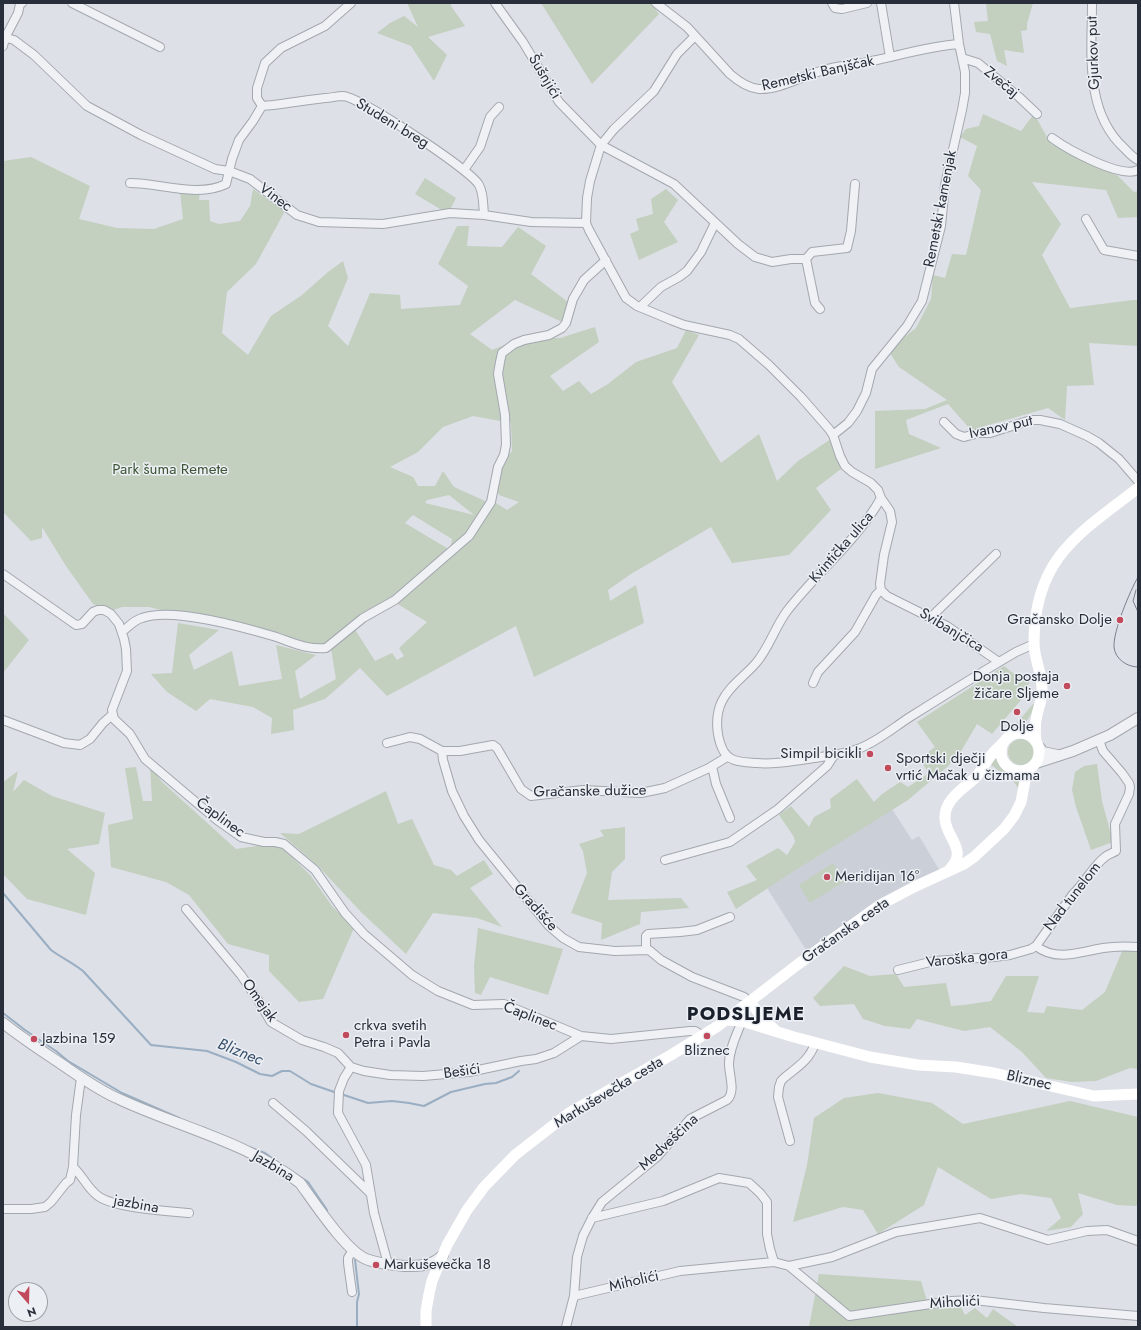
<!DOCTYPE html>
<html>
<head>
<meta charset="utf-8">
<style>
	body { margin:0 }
	#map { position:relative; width:1141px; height:1330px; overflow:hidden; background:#dde0e6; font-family:Jost,sans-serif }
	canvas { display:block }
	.frame { position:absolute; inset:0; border:4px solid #282f3b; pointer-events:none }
	.north { position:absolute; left:8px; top:1282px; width:40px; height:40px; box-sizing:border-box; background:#eceff3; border:1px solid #9ea2a9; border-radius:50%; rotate:160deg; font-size:11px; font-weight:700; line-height:16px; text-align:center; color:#282f3b }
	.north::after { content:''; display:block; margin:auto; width:14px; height:18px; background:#c24a5d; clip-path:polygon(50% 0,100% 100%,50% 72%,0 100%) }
</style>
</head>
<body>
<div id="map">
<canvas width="1141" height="1330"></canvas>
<div class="frame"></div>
<div class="north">N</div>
</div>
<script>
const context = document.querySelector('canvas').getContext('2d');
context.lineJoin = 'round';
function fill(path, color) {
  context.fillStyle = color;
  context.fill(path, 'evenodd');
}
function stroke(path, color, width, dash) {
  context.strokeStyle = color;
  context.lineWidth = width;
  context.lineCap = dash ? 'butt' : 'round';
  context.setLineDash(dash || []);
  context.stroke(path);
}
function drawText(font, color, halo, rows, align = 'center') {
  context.font = font + ' Jost,sans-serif';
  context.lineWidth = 3;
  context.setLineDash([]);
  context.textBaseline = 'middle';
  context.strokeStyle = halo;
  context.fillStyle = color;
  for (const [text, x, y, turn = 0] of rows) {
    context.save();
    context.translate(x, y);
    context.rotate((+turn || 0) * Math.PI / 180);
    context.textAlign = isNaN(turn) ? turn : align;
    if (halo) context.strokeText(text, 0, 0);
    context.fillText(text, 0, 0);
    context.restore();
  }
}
const built = new Path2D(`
	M892,809L912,840L919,836L940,871L808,953L767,888Z`);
const green = new Path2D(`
	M407,3H451V6L465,26L428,37L447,55L434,81L411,46L377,33L390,23L404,16L418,27Z
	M541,3H651L659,14L592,84Z
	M989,3H1033L1027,24V30L1021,31L1024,53L1004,50L1007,66L997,61L990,34L976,32L974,22L988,21L986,4Z
	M983,114L1021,131L1034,114L1051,144L1118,176L1134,192L1138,191V217L1118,218L1106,190L1032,182L1061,224L1042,255L1070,308L1133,300H1138V346L1089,343L1094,385L1067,386L1065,420L1048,408L971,430L948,404L906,420L909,434L941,448L875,469V411L925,409L947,400L899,367L888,350L916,328L931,299L933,275L945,278L952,254L966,255L981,190L968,176L977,146L960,137L966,129L979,126Z
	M31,157L90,186L79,219L117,228L154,229L183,219L180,191L200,192L199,200H209L210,221L219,224L240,221L250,206L253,189L285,211L256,264L227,292L222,333L248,355L271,316L302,295L328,272L343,261L348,278L328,326L348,346L370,293L400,295L401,309L460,305L468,286L438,264L457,226H469L467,246L502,247L518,227L546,246L531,274L568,302L562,322L515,300L470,334L492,350L521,338H560L595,327L599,342L550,376L563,391L579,381L591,394L608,384L636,362L677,348L686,330L699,335L672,382L721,463L759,434L777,481L798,461L831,439L841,469L816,488L831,510L789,555L732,563L711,527L631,574L608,590L610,601L636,585L644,623L534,677L516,626L387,696L360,668L325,699L293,710L294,730L271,734L272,718L253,707L210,699L196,711L167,692L151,674L172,673L178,623L219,630L189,655L194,670L232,651L239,686L282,679L276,645L316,655L295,671L300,699L336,679L331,649L354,628L375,661L392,653L397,660L404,656L399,648L427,622L396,603L397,594L379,604L327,646L312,649L149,607H122L111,611L93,604L66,566L42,527V538L31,541L3,512V161ZM473,416L511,423L512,451L501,464L497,489L499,495L519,502L507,510L496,503L486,511L485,501L454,487L443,471L435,486H418L413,477L390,467L418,452L443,427ZM449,495L474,515L425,503L427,500ZM413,515L452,539L450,550L405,523Z
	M425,178L456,198L449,212H445L415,194Z
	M666,189L678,200L664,222L678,242L639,260L630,234L639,230L636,219L653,214L651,199Z
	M3,613L29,640L3,673Z
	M1004,666L1014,674L1030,681L1021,700L992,734L977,724L960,753L947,767L908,800L791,873L736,909L727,892L757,880L746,866L778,848L787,855L795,842L794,837L779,815L791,806L809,827L814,817L831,808L830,799L857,779L874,802L882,794L900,782L908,787L929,773L919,759L935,747L917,722Z
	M1033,704L1035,705C1031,714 1025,728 1015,729L1017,723Z
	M1008 752a13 13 0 1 1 26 0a13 13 0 1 1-26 0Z
	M998,754C1002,766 1008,774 1021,774V788H1018L1014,782L990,764Z
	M1097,764L1102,801L1113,842L1091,850L1076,807L1072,790L1075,772L1084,766Z
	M150,766L162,782L236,849L278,843L311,876L332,906L354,928L323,999L299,1002L269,971V955L228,944L189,895L166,882L111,867L108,825L133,819L125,768L136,767L143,801H152Z
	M18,771L13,792L24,780L52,796L105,813L99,844L67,849L95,873L86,915L27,899L3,874V782Z
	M386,791L398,824L412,819L434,865L451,870L457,876L484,860L493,874L470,888L502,927L477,918L433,913L406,954L361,912L319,867L280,833L299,834Z
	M625,827V859L612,872L608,900L681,898L689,908L641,912L640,924L601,940L602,923L571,913L587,873L583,851L579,844L604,836L600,830Z
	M833,863L845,881L810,903L799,885Z
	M478,928L563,949L548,995L490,977L481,995L475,993L474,966Z
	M1123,949H1138V1069L1130,1068L1096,1081L1072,1082L1046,1078L1022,1052L990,1027L964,1031L917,1019L910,1029L885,1026L863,1019L854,1004L820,1006L813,998L844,966L870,976L896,974L904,987L946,983L951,1006L964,1005L991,1001L1006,976H1039L1027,1012L1044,1013L1047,1006L1082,1010L1105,992Z
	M878,1093L932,1103L963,1124L1070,1101L1138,1117V1204L1136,1206L1117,1205L1078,1193L1083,1214L1071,1227L1046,1231L1061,1218L1051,1198L1021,1194L991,1199L938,1167L924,1205L878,1234L863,1210L843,1207L793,1222L807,1165L814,1118L844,1098Z
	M819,1274L921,1281L929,1308L959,1303L965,1315L975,1308L987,1318L993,1309L1018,1327H809Z`);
const stream = new Path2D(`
	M3,893L51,950C62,958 73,963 83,971L151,1045L207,1051L236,1062L260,1074L272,1076L282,1071H290L311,1084L337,1093
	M3,1013L25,1030L56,1051L68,1061L122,1093L179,1118
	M341,1094L368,1103L392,1101L409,1103L424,1106L451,1092L485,1084L496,1083L512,1077L519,1071
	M202,1127L231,1139
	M249,1147L265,1153L279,1163
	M291,1171L308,1182L327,1210
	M355,1260L359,1294L357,1302V1327`);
const minor = new Path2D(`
	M72,3L160,47
	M495,3L523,42L559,102L601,145L674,184L738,244L755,257L772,262L791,259H806L815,303L820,309
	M656,3L687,27L730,74C738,81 748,88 759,89C780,90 804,75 824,70C840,65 856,65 872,61C901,55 930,46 959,44
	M832,3L835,8L842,9L867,3
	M881,3L890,57
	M1092,3C1092,52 1084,111 1124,148C1129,153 1132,157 1138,160
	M695,36L677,54L654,91L614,129L601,145L590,181L587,198L586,223L589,230L626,298L637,306L671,320L684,325L730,335L739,339L769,365L801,397L829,429L833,435L840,456L845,466L852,472L871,483L878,490L881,498L890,511L892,522L884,555L880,584L881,590L887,596L947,626L999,662
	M3,37L14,40L34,55L87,106L141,135L215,169L229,171L250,179L297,215L319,222L383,224L450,213L484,215L531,222L586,223
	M3,46L5,38L18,13L20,4L22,3
	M962,58L978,63L1019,97L1037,114
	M262,106L273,105C290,103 307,100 325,98C330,98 337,96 343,96C360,97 471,170 479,185C484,194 483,206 484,215
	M262,106L257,98V88L265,63L281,48L325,26L351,3
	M1052,138C1067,149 1121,179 1138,170
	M464,170L480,147L490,117L499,107
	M130,183C160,183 198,198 226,184L232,159L239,140L253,121L262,106
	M1086,219L1104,250L1138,256
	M806,259L812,252L847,248L851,231L855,184
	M640,307L661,287L679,277L687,271L701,252L715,223
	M944,422L956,434L964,437L979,433H990L1031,420H1040L1060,424L1087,436L1099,443L1119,459L1138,481
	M833,435L848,423L857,411L866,393L872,369L907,326L922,301L941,226L945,185L962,110L965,93V72L959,44L954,3
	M881,498C857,541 817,572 787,611C775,627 769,648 756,663C745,676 730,685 722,701C715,715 716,734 722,748C728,763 743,762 757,763C774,765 791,761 808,759C825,756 842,755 858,749C877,742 893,728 910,717C945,695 980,673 1016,652L1034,644
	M3,574L76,625L82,624L93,612L98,610H104L111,614L119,624L124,639L126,649L127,671L112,710L114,719L130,734L145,759L217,820L241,837L264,842H275L284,844L315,870L345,913L364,934L412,975L438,991L473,1005L504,1004L581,1036
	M931,617L996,554
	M122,632C128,627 134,620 142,618C171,607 243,627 273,636C292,642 306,650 326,648L363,618L395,600L469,536L491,502L498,467L504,455L506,445L505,415L498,374L500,362L502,353L514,344L524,340L549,335L562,328L566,323L573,299L584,280L606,260
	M813,683L818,672L855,632L876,595L881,590
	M3,720L64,743L80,745L90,739L103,723L112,715
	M387,743L410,737L420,739L442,751H460L493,745L497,748L521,789L531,796L583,790L641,793L665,788L709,768L727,757
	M442,751L443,760L452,791L464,816L479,840L549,926L563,938L579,947L615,951L649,950L661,960L692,977L744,997L750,1002
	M712,766L716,784L730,818
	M665,860L730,842L778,809L827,766L834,755
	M186,909L241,975L258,1000L271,1022L302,1040L324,1047L338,1053L351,1067
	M1036,946C1056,962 1080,952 1103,948C1115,946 1126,946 1138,947
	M646,949V936L648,934L680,932L697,930L730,917
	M898,970L934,961L994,957L1010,955L1031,949L1036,946L1073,894C1084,884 1094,865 1105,857C1108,854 1113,853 1116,851L1115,824L1129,794L1130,787L1129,783L1122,773L1103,751L1099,740
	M273,1103L306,1131L371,1194
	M790,1141L778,1097L779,1087L781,1081L784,1078C797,1067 810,1060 815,1043
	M73,1167C83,1176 87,1188 98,1196C114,1208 168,1211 189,1213
	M3,1209H31L45,1207L51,1202L66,1183L70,1180L73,1167L76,1115L81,1078
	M592,1218L663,1201L719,1178L749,1183L760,1193L767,1202V1234L770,1249L774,1262
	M388,1264L374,1213L366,1165L338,1113L339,1091L344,1078L351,1067L364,1071L390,1075L423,1076L469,1072L521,1061L536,1059L554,1053L581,1036L611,1039L690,1031H695L703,1036
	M789,1266L832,1257L896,1232L980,1218L1048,1240L1087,1231L1107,1230L1138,1241
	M352,1292L348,1263V1258L353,1250
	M574,1296L680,1271L774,1262L789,1266L849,1316L951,1301L974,1300L1044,1308L1138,1316
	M566,1327L574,1296L577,1257L583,1236L592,1218L602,1202L657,1157L690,1119L727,1100C736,1092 729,1075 729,1064C729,1049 737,1034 742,1021`);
const tertiary = new Path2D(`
	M1039,747L1043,752L1057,755
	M1036,763L1073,751L1110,735L1138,718
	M3,1023C21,1037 40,1050 60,1063C79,1076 98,1090 119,1099C179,1127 247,1142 300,1183C314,1202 346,1251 366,1259C378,1264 393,1265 406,1266C420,1266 432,1266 443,1255`);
const secondary = new Path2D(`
	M1001 752a19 19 0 1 1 38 0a19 19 0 1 1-38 0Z
	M1036,742C1035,733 1035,723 1037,715C1039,705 1043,698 1042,688C1042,673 1034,659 1034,643C1034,559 1078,534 1138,488
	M950,869C971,847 939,835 946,810C950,796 967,786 977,776C981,770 985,764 989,758C993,752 999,747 1004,742
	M750,1002L767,1023L775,1030
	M727,1020L742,1021L794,1037L870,1057L918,1065L956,1067L994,1073L1094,1096L1138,1094
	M426,1327V1311L429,1294L432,1281L447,1245L467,1210L484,1187L515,1155L569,1113L671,1055L718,1026L797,965L880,905L914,887L964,864L974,857L1004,829L1014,816L1021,802L1026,775L1028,769`);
const tram = new Path2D(`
	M1138,577C1130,591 1113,631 1114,647C1115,659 1127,667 1138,667
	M1136,590L1133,601L1138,612`);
const markers = [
	[1120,620,4,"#c24a5d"],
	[1067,686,4,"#c24a5d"],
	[1017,712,4,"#c24a5d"],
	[870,754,4,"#c24a5d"],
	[888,768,4,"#c24a5d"],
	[827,877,4,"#c24a5d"],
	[346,1035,4,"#c24a5d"],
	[707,1036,4,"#c24a5d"],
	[34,1039,4,"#c24a5d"],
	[376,1265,4,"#c24a5d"]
];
const streetNames = [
	["Gjurkov put",1094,53,-92],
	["Remetski Banjščak",818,74,-13],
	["Šušnjići",544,77,59],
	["Zvečaj",1001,83,39],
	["Studeni breg",392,124,31],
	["Vinec",275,198,37],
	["Remetski kamenjak",941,209,-79],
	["Ivanov put",1001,428,-12],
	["Kvintička ulica",842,548,-49],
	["Svibanjčica",951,631,31],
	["Gračanske dužice",590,792,-1],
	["Čaplinec",220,818,36],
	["Nad tunelom",1073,897,-52],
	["Gradišće",535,908,48],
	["Gračanska cesta",846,931,-35],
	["Varoška gora",967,959,-6],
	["Omejak",259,1001,54],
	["Čaplinec",530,1017,21],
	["Bešići",462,1072,-8],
	["Bliznec",1029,1081,13],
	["Markuševečka cesta",609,1093,-31],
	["Medveščina",669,1143,-43],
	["Jazbina",273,1167,31],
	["jazbina",136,1205,10],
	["Miholići",634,1282,-13],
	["Miholići",955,1303,-3]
];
const parkNames = [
	["Park šuma Remete",170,470]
];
const poiNames = [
	["Gračansko Dolje",1112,620,"right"],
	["Donja postaja",1059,677,"right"],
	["žičare Sljeme",1059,694,"right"],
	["Dolje",1017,727,"center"],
	["Simpil bicikli",862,754,"right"],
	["Sportski dječji",896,759],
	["vrtić Mačak u čizmama",896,776],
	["Meridijan 16°",835,877],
	["crkva svetih",354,1026],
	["Petra i Pavla",354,1043],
	["Jazbina 159",42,1039],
	["Bliznec",707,1051,"center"],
	["Markuševečka 18",384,1265]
];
const waterNames = [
	["Bliznec",240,1053,22]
];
const districtNames = [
	["PODSLJEME",746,1015]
];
fill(built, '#cbcfd7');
fill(green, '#c3cfbf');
stroke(stream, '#9aaec3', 2);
stroke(minor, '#a3a7af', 10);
stroke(tertiary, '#a3a7af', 12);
stroke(minor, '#eff1f4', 8);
stroke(tertiary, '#eff1f4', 10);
stroke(secondary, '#fff', 11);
stroke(tram, '#78808e', 1);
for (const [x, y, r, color] of markers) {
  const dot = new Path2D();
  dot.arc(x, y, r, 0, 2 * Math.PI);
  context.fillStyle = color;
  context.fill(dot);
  stroke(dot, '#eceff3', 1.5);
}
drawText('15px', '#282f3b', '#eceff3', streetNames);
drawText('15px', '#3c5536', '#eceff3', parkNames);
drawText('15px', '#282f3b', '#eceff3', poiNames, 'left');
drawText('italic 16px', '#354e6b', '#eceff3', waterNames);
context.letterSpacing = '1px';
drawText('bold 19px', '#1a202b', '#eceff3', districtNames);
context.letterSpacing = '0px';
</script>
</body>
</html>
